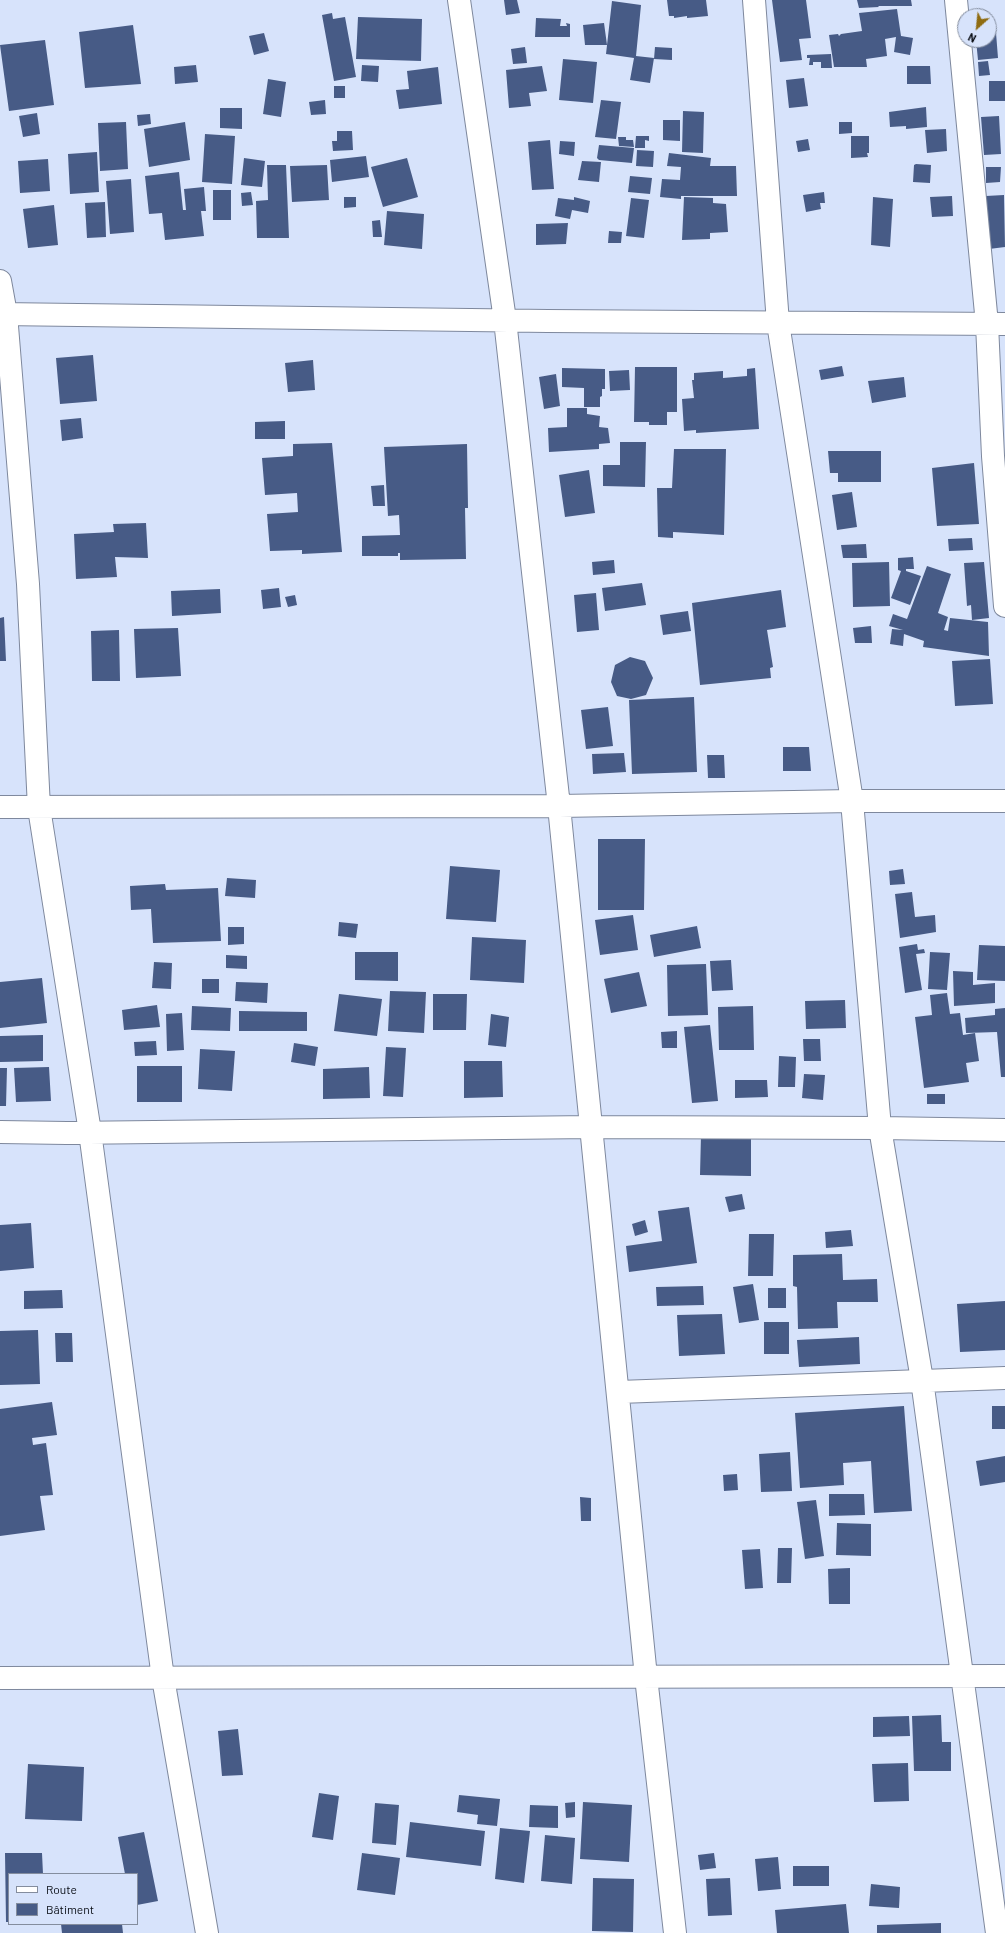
<!DOCTYPE html>
<html>
<head>
<meta charset="utf-8">
<style>
	body { margin:0 }
	#map { position:relative; width:1005px; height:1933px; overflow:hidden; background:#d7e3fb; font-family:Barlow,sans-serif }
	canvas { display:block }
	.legend { position:absolute; left:8px; top:1873px; width:130px; height:52px; box-sizing:border-box; background:#d7e3fb; border:1px solid #848d9e; margin:0; padding:5px 7px; list-style:none; font-size:12px; color:#080c13 }
	.legend li { display:flex; align-items:center; gap:8px; height:20px }
	.legend b { width:20px; border:1px solid #848d9e }
	.north { position:absolute; left:957px; top:8px; width:40px; height:40px; box-sizing:border-box; background:#d7e3fb; border:1px solid #848d9e; border-radius:50%; rotate:207deg; font-size:11px; font-weight:700; line-height:16px; text-align:center; color:#080c13 }
	.north::after { content:''; display:block; margin:auto; width:14px; height:18px; background:#8f6c11; clip-path:polygon(50% 0,100% 100%,50% 72%,0 100%) }
</style>
</head>
<body>
<div id="map">
<canvas width="1005" height="1933"></canvas>
<ul class="legend">
<li><b style="height:5px;background:#fff"></b>Route</li>
<li><b style="height:11px;background:#475b86"></b>Bâtiment</li>
</ul>
<div class="north">N</div>
</div>
<script>
const context = document.querySelector('canvas').getContext('2d');
context.lineJoin = 'round';
function fill(path, color) {
  context.fillStyle = color;
  context.fill(path, 'evenodd');
}
function stroke(path, color, width, dash) {
  context.strokeStyle = color;
  context.lineWidth = width;
  context.lineCap = dash ? 'butt' : 'round';
  context.setLineDash(dash || []);
  context.stroke(path);
}
const building = new Path2D(`
	M504,0H517L520,13L506,15Z
	M667,0H706L708,16L687,18V16L674,18V16H669Z
	M772,0H806L811,38L799,39L802,60L780,62Z
	M857,0H911L912,6H878L879,7L859,8Z
	M612,1L641,5L636,56L654,58L650,83L630,80L634,58L606,54Z
	M897,9L901,36L913,38L910,55L894,52L896,37L885,39L887,56L866,59L867,67H834L829,35L838,34L839,36L841,34L862,31L859,13Z
	M332,13L333,19L345,17L356,77L334,81L322,15Z
	M358,17L422,19L421,61L356,59Z
	M536,18L561,19L560,26H567L566,23L570,24V37H535Z
	M989,20H995L998,58L978,60L976,40H989Z
	M604,23L607,45H585L583,25Z
	M133,25L141,84L85,88L79,32Z
	M264,33L269,51L254,55L249,36Z
	M45,40L54,105L9,111L0,45Z
	M525,47L527,63L513,64L511,49Z
	M655,47L672,48V60L654,59Z
	M831,54L832,68H821V62H813V65H809L810,58H807V55Z
	M563,59L597,62L593,103L559,100Z
	M988,61L990,75L979,76L978,62Z
	M196,65L198,82L175,84L174,67Z
	M362,65L379,66L378,82L361,81Z
	M542,66L547,91L529,93L531,106L509,108L506,70Z
	M907,66H930L931,84H907Z
	M438,67L442,104L399,109L396,90L409,89L407,71Z
	M804,78L808,106L789,108L786,80Z
	M268,79L286,82L281,117L263,114Z
	M989,81H1005V101H989Z
	M334,86H345V98H334Z
	M325,100L326,114L311,115L309,102Z
	M601,100L621,102L616,139L595,137Z
	M926,107L927,127L906,129V126L890,127L889,112Z
	M220,108H242V129L220,128Z
	M683,111L704,112L703,153L682,152Z
	M37,113L40,134L23,137L19,116Z
	M150,114L151,124L138,126L137,115Z
	M999,116L1001,154L984,155L981,117Z
	M663,120H680V141L663,140Z
	M126,122L128,169L100,171L98,123Z
	M185,122L190,160L149,167L144,129Z
	M839,122H852V133L839,134Z
	M946,129L947,151L927,153L925,130Z
	M337,131H352L353,150L333,151L332,141H337Z
	M205,134L235,136L232,184L202,182Z
	M636,136H649V141L645,140V148H635Z
	M851,136H869V153H867L868,157L851,158Z
	M618,137H626V140H633L634,147L619,146Z
	M808,139L810,150L798,152L796,141Z
	M550,140L554,189L532,190L528,142Z
	M560,141L575,142L574,156L559,154Z
	M599,145L634,148L632,163L599,160L597,158Z
	M637,150L654,151L653,167L636,166Z
	M97,152L99,192L70,194L68,154Z
	M669,153L711,158L710,166H736L737,196H681V199L660,197L662,179L680,180L681,167L667,166Z
	M366,156L369,177L332,182L330,160Z
	M244,158L265,161L262,187L241,185Z
	M407,158L418,197L383,207L371,167Z
	M48,159L50,191L20,193L18,161Z
	M582,161L601,162L599,182L578,180Z
	M916,164L931,165L930,183L913,182L914,165Z
	M267,165H286L289,238H257L256,201L268,200Z
	M327,165L329,200L292,202L290,166Z
	M986,167H1001L1000,182L986,183Z
	M179,172L183,210H186L184,189L204,187L206,211H201L204,236L165,240L162,213L149,214L145,176Z
	M630,176L652,178L650,194L628,192Z
	M131,179L134,232L110,234L106,181Z
	M213,190H231V220H213Z
	M251,192L253,205L242,206L241,193Z
	M824,192L825,203H820L821,209L806,212L803,195Z
	M1004,195L1005,247L989,249L986,196Z
	M952,196L953,216L932,217L930,197Z
	M344,197H356V207L344,208Z
	M574,197L590,201L588,213L572,210L570,219L555,216L558,198L574,200Z
	M684,197L713,198V203L726,204L728,232L710,233V239L682,240Z
	M873,197L893,199L890,247L871,245Z
	M631,198L649,200L644,238L626,236Z
	M105,202L106,237L87,238L85,203Z
	M54,205L58,245L28,248L23,209Z
	M387,211L424,214L422,249L384,245Z
	M380,220L382,237H373L372,221Z
	M568,223L566,244L536,245V224Z
	M609,231L622,232L621,243H608Z
	M93,355L97,401L60,404L56,358Z
	M313,360L315,390L288,392L285,363Z
	M842,366L844,376L821,380L819,370Z
	M635,367H677V412H667V425H649V422H634Z
	M562,368L605,369V389H602V396L600,397V407H584V388L562,387Z
	M755,368L759,429L696,433V430L684,431L682,399L694,398L692,380H694V373L723,371V378L747,376V369Z
	M629,370L630,390L610,391L609,371Z
	M556,374L560,406L544,409L539,377Z
	M904,377L906,397L872,403L868,381Z
	M567,408H587V414L600,416L599,427L608,428L610,443L599,444V449L549,452L548,428L567,427Z
	M81,418L83,438L62,441L60,420Z
	M285,421V439H255V422Z
	M620,442H646L645,487L603,486V465H620Z
	M332,443L342,552L302,554V550L270,551L267,514L298,512L297,493L265,495L262,458L293,456V444Z
	M467,444L468,508H465L466,559L400,560V553H398V556H362V536L400,535L399,515L388,516L384,447Z
	M674,449H726L724,535L673,532V538L658,537L657,488H672Z
	M828,451H881V482H838V473H830Z
	M974,463L979,524L937,526L932,468Z
	M589,470L595,513L565,517L559,475Z
	M384,485L385,506H373L371,486Z
	M852,492L857,527L837,530L832,495Z
	M146,523L148,558L115,557L117,577L76,579L74,534L114,532L113,524Z
	M972,538L973,550L949,551L948,539Z
	M866,544L867,558H843L841,545Z
	M913,557L914,569H906V571L921,576L910,605L891,598L901,571L898,570V558Z
	M614,560L615,573L593,575L592,562Z
	M889,562L890,606L853,607L852,563Z
	M984,562L989,618L972,620L971,605L967,606L964,563Z
	M927,566L951,574L938,613L948,617L944,630L948,631L950,618L988,622L989,656L923,647L924,641L904,634L903,646L890,644L892,629L903,630L889,626L893,614L907,619Z
	M642,583L646,605L605,611L602,588Z
	M279,588L281,607L263,609L261,590Z
	M220,589L221,613L172,616L171,591Z
	M781,590L786,627L767,630L773,667L770,668L771,678L700,685L692,603Z
	M596,593L599,630L577,632L574,595Z
	M295,595L297,605L288,607L285,597Z
	M688,611L691,631L663,635L660,615Z
	M4,617L6,661H0V618Z
	M871,626L872,643H855L853,628Z
	M178,628L181,676L136,678L134,629Z
	M119,630L120,681H92L91,631Z
	M630,657L645,661L653,678L646,695L631,699L617,696L611,682L615,665Z
	M990,659L993,704L955,706L952,661Z
	M694,697L697,772L632,774L629,700Z
	M608,707L613,746L586,749L581,710Z
	M783,747H809L811,771H783Z
	M624,753L626,772L593,774L592,754Z
	M707,755H724L725,778H708Z
	M598,839H645L644,910H598Z
	M450,866L500,870L496,922L446,919Z
	M903,869L905,884L890,885L889,871Z
	M227,878L256,880L255,898L225,896Z
	M165,884L166,890L218,888L221,941L153,943L151,909L131,910L130,886Z
	M912,892L915,917L935,915L936,932L900,938L895,894Z
	M633,915L638,950L600,955L595,920Z
	M339,922L358,924L356,938L338,936Z
	M697,926L701,948L654,957L650,935Z
	M228,927H244V944L228,945Z
	M472,937L526,940L524,983L470,980Z
	M917,944L918,950L924,949L925,953L916,954L922,990L905,993L899,947Z
	M979,945L1005,946V981L977,980Z
	M355,952H398V981L355,980Z
	M930,952L950,953L947,990L928,989Z
	M226,955L247,956V969L226,968Z
	M731,960L733,990L712,991L710,961Z
	M154,962L172,963L171,989L152,988Z
	M706,964L708,1015L668,1016L667,965Z
	M953,971L973,972V985L995,983V1003L954,1006Z
	M639,972L647,1006L611,1013L604,979Z
	M42,978L47,1023L0,1028V982Z
	M202,979H219V993H202Z
	M236,982L268,983L267,1003L235,1001Z
	M390,991L426,992L424,1033L388,1031Z
	M947,993L950,1014L960,1013L963,1035L975,1033L979,1061L966,1063L969,1082L924,1088L915,1017L932,1015L930,995Z
	M339,994L382,999L377,1036L334,1031Z
	M433,994H467L466,1030H433Z
	M845,1000L846,1028L806,1029L805,1001Z
	M157,1005L160,1027L124,1030L122,1010Z
	M192,1006L231,1008L230,1031L191,1030Z
	M753,1006L754,1050H719L718,1007Z
	M1005,1008V1077H1001L997,1032L966,1033L965,1018L995,1015V1009Z
	M239,1011L307,1012V1031H239Z
	M182,1013L184,1050L167,1051L166,1014Z
	M491,1014L509,1017L506,1047L488,1045Z
	M710,1025L718,1101L692,1103L684,1027Z
	M677,1031V1048H662L661,1032Z
	M43,1035V1061L0,1062V1036Z
	M803,1039H820L821,1061H804Z
	M156,1041L157,1055L135,1056L134,1042Z
	M294,1043L318,1047L315,1066L291,1062Z
	M386,1047L406,1048L403,1097L383,1096Z
	M200,1049L235,1051L232,1091L198,1089Z
	M779,1056L796,1057L795,1087H778Z
	M464,1061H502L503,1097L464,1098Z
	M137,1066H182V1102H137Z
	M49,1067L51,1101L16,1102L14,1068Z
	M369,1067L370,1098L323,1099V1069Z
	M0,1068H7L6,1106H0Z
	M804,1074L825,1075L823,1100L802,1098Z
	M735,1080H767L768,1097L735,1098Z
	M927,1094H945V1104H927Z
	M701,1135L751,1136V1176L700,1175Z
	M742,1194L745,1209L729,1212L725,1197Z
	M689,1207L697,1263L629,1272L626,1246L662,1241L658,1211Z
	M645,1220L648,1232L635,1236L632,1224Z
	M31,1223L34,1268L0,1271V1225Z
	M851,1230L853,1246L826,1248L825,1232Z
	M749,1234H774L773,1276H748Z
	M842,1254L843,1280L877,1279L878,1302H837L838,1328L798,1329L797,1287L793,1286V1255Z
	M753,1284L759,1320L739,1323L733,1287Z
	M703,1286L704,1305L657,1306L656,1287Z
	M768,1288H786V1308H768Z
	M62,1290L63,1308L24,1309V1291Z
	M1005,1301V1350L960,1352L957,1304Z
	M722,1314L725,1354L679,1356L677,1315Z
	M764,1322H789V1354H764Z
	M38,1330L40,1384L0,1385V1331Z
	M55,1333H72L73,1362H56Z
	M859,1337L860,1364L799,1367L797,1340Z
	M52,1402L57,1435L32,1438L33,1445L46,1443L53,1495L40,1496L45,1530L0,1536V1409Z
	M904,1406L912,1511L874,1513L871,1461L843,1463L844,1485L800,1488L795,1413Z
	M992,1406H1005V1429H992Z
	M790,1452L792,1491L761,1492L759,1454Z
	M1005,1456V1482L980,1486L976,1461Z
	M737,1474L738,1490L724,1491L723,1475Z
	M829,1494H864L865,1515L829,1516Z
	M580,1497L591,1498V1521H581Z
	M816,1500L824,1556L805,1559L797,1502Z
	M837,1523L871,1524V1556L836,1555Z
	M778,1548H792L791,1583H777Z
	M760,1549L763,1588L745,1589L742,1550Z
	M850,1568V1604H829L828,1569Z
	M941,1715L942,1742H951V1771H914L912,1716Z
	M909,1716L910,1736L873,1737V1717Z
	M238,1729L243,1775L222,1776L218,1731Z
	M908,1763L909,1801L874,1802L872,1764Z
	M28,1764L84,1767L82,1821L25,1819Z
	M319,1793L339,1796L333,1840L312,1837Z
	M459,1795L500,1799L497,1826L477,1824L478,1815L457,1812Z
	M575,1802V1817L566,1818L565,1803Z
	M583,1802L632,1805L629,1862L580,1859Z
	M375,1803L399,1805L396,1845L372,1843Z
	M530,1805L558,1806V1828L529,1827Z
	M410,1822L485,1831L481,1866L406,1857Z
	M500,1828L530,1831L524,1883L495,1879Z
	M144,1832L158,1901L137,1905V1874H125L118,1837Z
	M545,1835L575,1838L572,1884L541,1881Z
	M5,1853H42L43,1874H9V1922H6Z
	M362,1853L400,1858L395,1895L357,1890Z
	M714,1853L716,1868L700,1870L698,1855Z
	M778,1857L781,1889L758,1891L755,1859Z
	M793,1866H829V1886H793Z
	M593,1878L634,1879L633,1932L592,1931Z
	M730,1878L732,1915L708,1916L706,1879Z
	M871,1884L900,1887L899,1908L869,1906Z
	M846,1904L849,1933H777L775,1910Z
	M941,1923V1933H877V1925Z
	M61,1924H122L123,1933H62Z`);
const minor = new Path2D(`
	M459,0L505,320L559,806L646,1677L675,1933
	M754,0L778,323L852,801L880,1128L922,1380L997,1933
	M956,0L987,324L993,456L1005,606
	M0,281L6,314L28,584L39,808L90,1132L163,1678L207,1933
	M0,314L548,321L1005,324
	M0,807L559,806L852,801H1005
	M0,1132L67,1133L591,1127L880,1128L1005,1130
	M619,1392L1005,1378
	M0,1678L1005,1676`);
fill(building, '#475b86');
stroke(minor, '#7e889d', 24);
stroke(minor, '#fff', 22);
</script>
</body>
</html>
